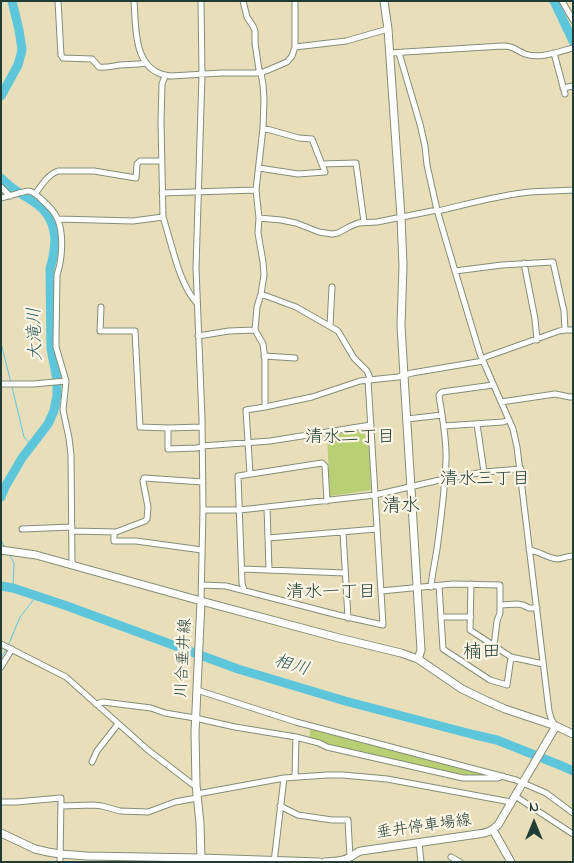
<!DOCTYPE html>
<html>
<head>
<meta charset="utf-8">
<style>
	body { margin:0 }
	#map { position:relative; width:574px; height:863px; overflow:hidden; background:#e8dfba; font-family:"Indie Flower",sans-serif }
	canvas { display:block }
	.frame { position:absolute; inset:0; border:2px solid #1f3d34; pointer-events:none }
	.north { position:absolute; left:509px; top:798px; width:50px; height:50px; -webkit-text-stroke:4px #fcf5e5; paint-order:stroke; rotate:0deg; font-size:14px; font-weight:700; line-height:20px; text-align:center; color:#1f3d34 }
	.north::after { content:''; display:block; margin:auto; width:18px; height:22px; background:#1f3d34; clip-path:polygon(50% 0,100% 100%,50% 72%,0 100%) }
</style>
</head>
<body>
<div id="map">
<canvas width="574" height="863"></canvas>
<div class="frame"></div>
<div class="north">N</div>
</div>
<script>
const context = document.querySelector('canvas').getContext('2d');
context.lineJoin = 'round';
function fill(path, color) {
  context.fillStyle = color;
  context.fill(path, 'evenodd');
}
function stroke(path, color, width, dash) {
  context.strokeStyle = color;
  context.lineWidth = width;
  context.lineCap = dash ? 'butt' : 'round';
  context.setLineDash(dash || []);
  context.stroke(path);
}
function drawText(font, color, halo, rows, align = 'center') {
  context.font = font + ' "Indie Flower","Klee One",sans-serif';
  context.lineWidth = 4.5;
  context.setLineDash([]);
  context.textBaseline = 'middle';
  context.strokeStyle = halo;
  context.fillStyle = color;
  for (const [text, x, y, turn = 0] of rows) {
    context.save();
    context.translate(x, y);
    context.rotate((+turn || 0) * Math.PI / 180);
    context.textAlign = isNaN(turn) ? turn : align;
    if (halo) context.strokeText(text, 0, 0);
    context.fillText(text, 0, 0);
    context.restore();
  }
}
const green = new Path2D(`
	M368,430L371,490L330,496L327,435Z
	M311,727L497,776L462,777L330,746L309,739Z`);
const stream = new Path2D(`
	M1,343L11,383
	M12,387L24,437L32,446
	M1,540L6,549
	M9,554L14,563L13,588
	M8,646L20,617L36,597
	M1,658L6,650`);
const river = new Path2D(`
	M554,1L573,41
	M1,96L18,65L21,54L22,49L19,30L12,1
	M1,178C12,190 24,195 37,204C59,220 57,245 50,269L51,349L57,380V395L54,411L48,424L22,458L5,487L1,497
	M1,586L13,588L67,606L238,669L345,701L475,735L497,740L562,766L573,771`);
const street = new Path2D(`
	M58,1L61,55L63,58L92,59L99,67C106,68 113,66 120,65C128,64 136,65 145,63
	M134,1C136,29 133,73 171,76L222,73H261L287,62L292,56L295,47V1
	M562,1L573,20
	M295,47L346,41L388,29
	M389,53L502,46C514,46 515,50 525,54C540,59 557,52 573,48
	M399,53L420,124L425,146L427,165L437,210L455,271L480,354L513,429L517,447L549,711L551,718L555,726
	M554,53L565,94
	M165,76L162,84L161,122L163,217C171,241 179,284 196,302
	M563,88L573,86
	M322,164L356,163L364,222
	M259,168L298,174L325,172L312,139L299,138L263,128
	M1,187L10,196
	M162,193L256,190
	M35,194C42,185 47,175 58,171H94L136,178L137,164L140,161H161
	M1,198C7,197 24,191 28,191C33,191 38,196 41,199C48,205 55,212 58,220C64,236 62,260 57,275L56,339V347L66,381L63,410L69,438L71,455L72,565
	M438,211C468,204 499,195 530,192C544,191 558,191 573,190
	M259,218L281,220L296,223L319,232L332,234L338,233L349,227L358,223L377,222L437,210
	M58,219L133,221L163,217
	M524,263L535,319L537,340
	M455,271L502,265L553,262L564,311L565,330
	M261,294L296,307L338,331L354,358L367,371L371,380
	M101,307L100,331H135L140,427L168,428L202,427
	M330,326L332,287
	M255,330L263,344L265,360V407
	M198,336L229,331L255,330L257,307L261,294L264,275L263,262L258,233L259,218L256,190L263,128L264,99L263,85L261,73L259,70L255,43V31L253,26L247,17L243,1
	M264,356L295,358
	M483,358L559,331L565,330H573
	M1,384H33L66,381
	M501,402L555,394L570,397H573
	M407,419L442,415
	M477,424L484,472
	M444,426L503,422L509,420
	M168,428V449L197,448L202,446L270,441L371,425
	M250,474L246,410L265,407L312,397L360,381L398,377L412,373L483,361
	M267,507L269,570
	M203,510H240L375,495L444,479L484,472L521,469
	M22,529L72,527
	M72,531L116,532L145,521L147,519L148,507L143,481L144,478L203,482
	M343,532L348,618
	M114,533V541H136L202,550
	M268,538L377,529
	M529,550C539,551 547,558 557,559C562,559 567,556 573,556
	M242,569L345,573
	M471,584L470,630L511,657L543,664
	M202,585L226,586L338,615L383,625L368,380
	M439,586L443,649L490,680L507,685L511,657
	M431,587C432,574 435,562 437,549C441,519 445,490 446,460C447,439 442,417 439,395L442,392L493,385
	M244,590L242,583L238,476L322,463L325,466L327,501
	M381,591L453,584L500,585V613L497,621L494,646
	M201,601L203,510L202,419L196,268L202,74L201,1
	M501,605L517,604L523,605L529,608H537
	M442,617H471
	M1,644L66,677L148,750L192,784L196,785
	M1,667L12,649
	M197,690L296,722L516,780L546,793L573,813
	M96,704L103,702L151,708L165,713L195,718L235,727L296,737L319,743L327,747L463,778H498L503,776
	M92,762L97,751L118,724
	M295,777L296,737
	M197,794L284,778L327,775H343L387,779L511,802
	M515,796L573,834
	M1,802H16L61,798L60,862
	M61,806L93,805L102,806L120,811L148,812L175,802L197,798
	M280,806L298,815L332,820H348L350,858
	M419,843L421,862
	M451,857L460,862
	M274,862L284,778`);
const secondary = new Path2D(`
	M384,1L388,29L401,217L403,266L401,325L404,376L421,650L418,659
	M1,550L36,555L201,601L339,638L401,653L418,659L462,689L487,701L505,709L556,726L573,734
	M201,601L195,732L196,785L200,823L201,860
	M493,830L511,862
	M1,833L35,849L48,852L60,854L87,856L201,858L319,862
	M325,862C334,861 343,862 350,857C355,855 356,852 361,851L478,834C487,833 492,831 498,825L556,726`);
const streetNames = [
	["川合垂井線",185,658,-87],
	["垂井停車場線",424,828,-8]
];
const waterNames = [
	["大滝川",37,334,-92],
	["相川",291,667,17]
];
const neighbourhoodNames = [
	["清水二丁目",350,439],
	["清水三丁目",485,481],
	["清水一丁目",331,594]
];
const quarterNames = [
	["清水",401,508],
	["楠田",482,654]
];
fill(green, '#b8cf73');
stroke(stream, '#5ec6db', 1);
stroke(river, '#5ec6db', 9);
stroke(street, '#848e77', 7);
stroke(secondary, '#848e77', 9);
stroke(street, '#fff', 5);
stroke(secondary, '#fff', 7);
drawText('16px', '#1f3d34', '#fcf5e5', streetNames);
drawText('italic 18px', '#2f5f5e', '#fcf5e5', waterNames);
drawText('18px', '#1f3d34', '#fcf5e5', neighbourhoodNames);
drawText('19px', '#1f3d34', '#fcf5e5', quarterNames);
</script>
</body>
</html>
